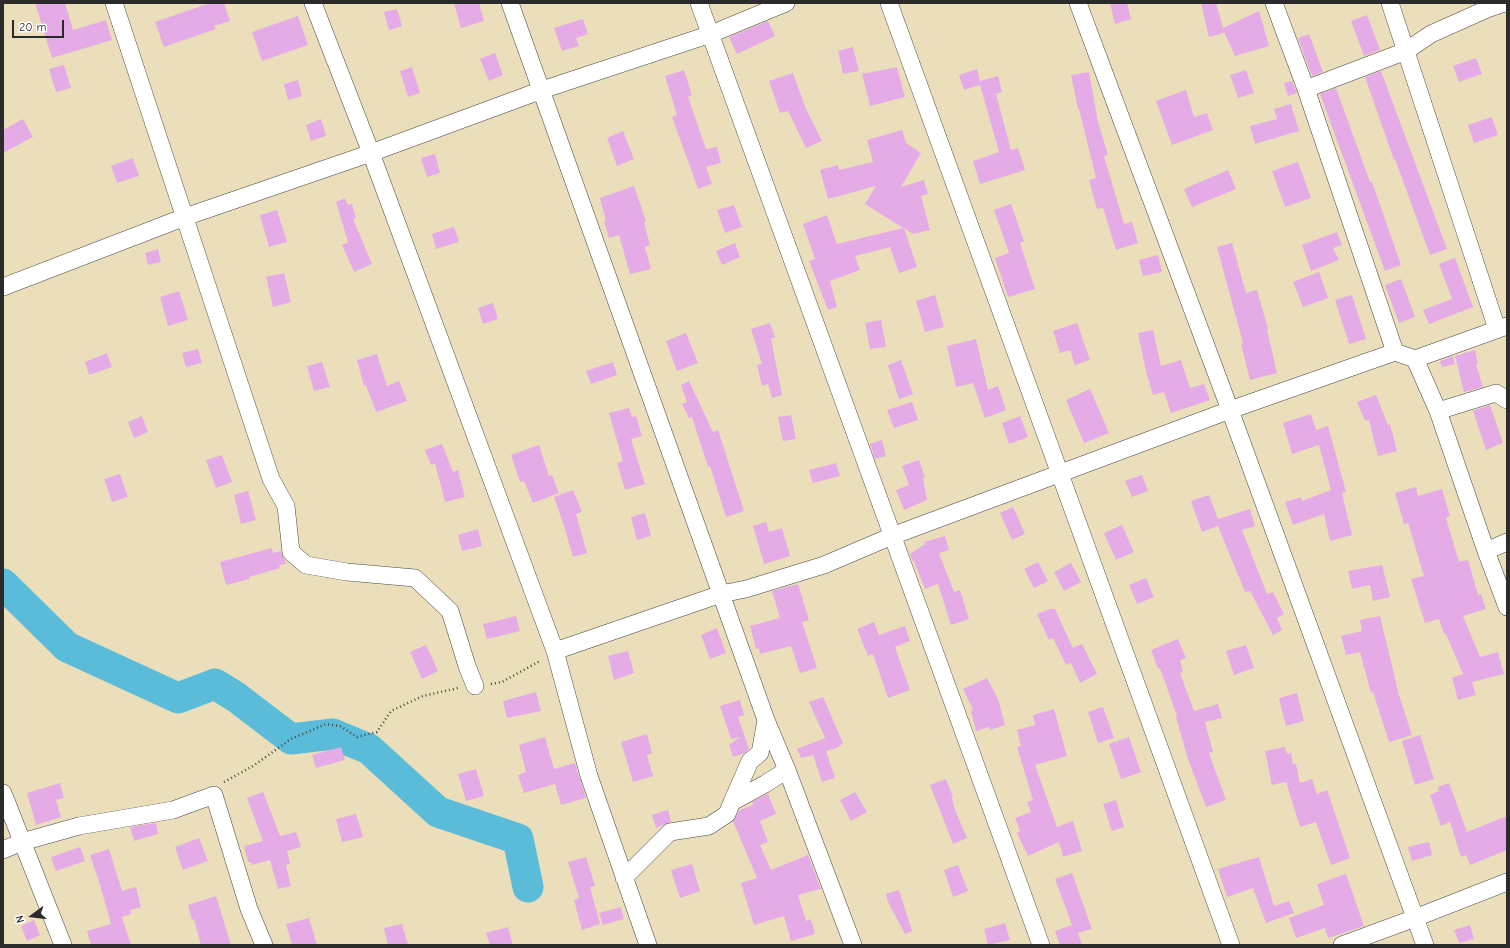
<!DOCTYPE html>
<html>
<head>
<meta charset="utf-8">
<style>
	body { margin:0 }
	#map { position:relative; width:1510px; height:948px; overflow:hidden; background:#ebdfbb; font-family:"Comic Neue",sans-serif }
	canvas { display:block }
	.frame { position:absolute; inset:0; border:4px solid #2b2b2b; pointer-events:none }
	.north { position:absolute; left:12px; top:896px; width:40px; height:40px; -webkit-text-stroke:3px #fff; paint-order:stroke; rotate:255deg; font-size:11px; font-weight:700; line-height:16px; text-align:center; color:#2b2b2b }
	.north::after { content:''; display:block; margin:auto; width:14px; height:18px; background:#2b2b2b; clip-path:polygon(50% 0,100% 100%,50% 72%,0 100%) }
	.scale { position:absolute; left:12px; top:20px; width:52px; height:18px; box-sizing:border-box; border:2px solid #2b2b2b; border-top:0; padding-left:5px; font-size:12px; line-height:14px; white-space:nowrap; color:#2b2b2b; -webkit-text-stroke:3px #fff; paint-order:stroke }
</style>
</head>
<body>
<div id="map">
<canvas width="1510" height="948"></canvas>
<div class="frame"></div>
<div class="north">N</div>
<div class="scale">20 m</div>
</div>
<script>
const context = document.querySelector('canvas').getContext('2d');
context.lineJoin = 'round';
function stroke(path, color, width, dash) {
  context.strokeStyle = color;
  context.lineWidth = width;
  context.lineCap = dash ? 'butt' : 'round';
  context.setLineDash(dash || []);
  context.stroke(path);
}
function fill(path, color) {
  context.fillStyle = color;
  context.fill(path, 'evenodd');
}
const river = new Path2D(`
	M3,584L67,647L178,698L215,684L236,697L291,739L333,734L369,749L438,812L518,839L528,887`);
const building = new Path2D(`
	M35,3H65L73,30L106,20L112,40L52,58Z
	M210,3H224L230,21L214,26L216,29L164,47L155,22Z
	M454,3H479L484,21L461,28Z
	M1110,3H1127L1131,19L1115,24Z
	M1201,3H1216L1223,28L1259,11L1269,46L1235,56L1223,30L1224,33L1209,37Z
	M397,9L402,26L389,30L384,12Z
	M1367,15L1380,50L1364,56L1351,21Z
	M298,16L308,45L262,61L252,32Z
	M583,19L588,34L576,38L579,46L562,51L554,28Z
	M768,21L775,36L737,54L729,37Z
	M1309,34L1323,72L1312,76L1298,38Z
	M853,47L859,71L843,74L838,51Z
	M495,53L503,75L489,81L480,59Z
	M1476,58L1482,74L1459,82L1453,66Z
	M64,65L71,88L56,92L49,69Z
	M412,67L420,93L408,97L400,71Z
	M897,67L905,97L870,106L862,74Z
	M977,69L980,81L998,76L1002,92L996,94L1011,150L1018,148L1025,170L980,184L973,161L999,152L980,85L964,90L959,75Z
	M684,70L692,95L688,97L706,149L717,147L721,163L706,167L712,184L698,189L672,117L677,115L665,76Z
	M1246,70L1254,93L1238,98L1230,75Z
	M1381,71L1447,249L1430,255L1395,159L1394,160L1365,77Z
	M1089,72L1098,122L1108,155L1104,156L1124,224L1132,222L1138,243L1116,250L1103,208L1097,209L1089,180L1096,178L1079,109H1078L1071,75Z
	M793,73L806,109L822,141L806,148L788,111L780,113L769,81Z
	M298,80L302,96L288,100L284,84Z
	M1292,81L1297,93L1288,96L1284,83Z
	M1336,88L1370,182H1372L1401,265L1385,271L1320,94Z
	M1186,90L1194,117L1207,113L1213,130L1172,145L1156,101Z
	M1291,104L1299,131L1255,144L1250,126L1277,119L1274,109Z
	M1492,117L1498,135L1474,143L1468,125Z
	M23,119L33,137L3,153V130Z
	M321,119L326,136L311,141L306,125Z
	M902,130L906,143L921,153L901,187L924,180L928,194L921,196L930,230L913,234L904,228L917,267L899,273L890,247L855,256L860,270L830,281L837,307L828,310L809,261L815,259L803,224L827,215L837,244L903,228L865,204L876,186L828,199L820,170L838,165L839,170L873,162L867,140Z
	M623,131L634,159L617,166L607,138Z
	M435,154L440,173L427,177L421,158Z
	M133,158L139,176L117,183L111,166Z
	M1298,162L1311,198L1285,207L1272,171Z
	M1228,170L1236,189L1192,207L1184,189Z
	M634,186L646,221L644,222L650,245L645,247L651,269L630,274L619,235L609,238L604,221H606L600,198Z
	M345,198L348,205L352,204L356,218L353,219L372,264L354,272L342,245L348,242L336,202Z
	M1011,204L1024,241L1020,243L1035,289L1008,297L995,258L1009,253L994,210Z
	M734,205L742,227L725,233L717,210Z
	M277,210L287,242L269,247L260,215Z
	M454,227L459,242L436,249L432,234Z
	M1337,232L1342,245L1333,248L1339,260L1311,271L1302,245Z
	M735,243L740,257L722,265L716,251Z
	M1232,243L1246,293L1257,290L1268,329L1267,330L1277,373L1250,380L1241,344L1243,343L1217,247Z
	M158,249L161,262L148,265L145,253Z
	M1158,255L1162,272L1143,276L1139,260Z
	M1455,258L1473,307L1429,324L1423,310L1452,299L1439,264Z
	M1319,272L1328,298L1303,307L1293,282Z
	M284,273L291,302L273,307L266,277Z
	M1401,279L1415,317L1399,323L1385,285Z
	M179,291L188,320L168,326L160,297Z
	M935,295L944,327L925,332L916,301Z
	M1352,295L1366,339L1349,344L1335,300Z
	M493,303L498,319L483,324L478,308Z
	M881,320L886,347L870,349L865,323Z
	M770,323L775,337L771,339L782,395L772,398L768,384L762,386L757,365L762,364L751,329Z
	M1077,323L1090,360L1075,365L1070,350L1060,353L1053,331Z
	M1153,330L1161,366L1181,360L1190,388L1204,384L1210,400L1171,413L1164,392L1153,395L1146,371L1138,333Z
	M686,333L698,363L677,371L666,341Z
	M976,339L988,390L998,386L1006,410L985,418L973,383L956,387L947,346Z
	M198,349L202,363L186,367L182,353Z
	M1475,350L1478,363L1476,364L1483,387L1464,392L1455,356Z
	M107,353L112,367L89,375L85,362Z
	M377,354L387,386L399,381L407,401L376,412L366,385L364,386L357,360Z
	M1453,356L1455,364L1442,367L1440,361Z
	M901,360L913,394L899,399L888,365Z
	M322,362L330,387L314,391L307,366Z
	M613,362L617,375L591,384L586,371Z
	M689,381L713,432L718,430L744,511L726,517L710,466L708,467L692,417L689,418L682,404L687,402L681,385Z
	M1090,389L1109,433L1084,443L1066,400Z
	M1376,395L1388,425L1390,424L1397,451L1378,456L1369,420L1365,421L1357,402Z
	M912,402L918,420L894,428L887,410Z
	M1490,405L1503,443L1486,450L1473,411Z
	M629,408L632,417L636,416L642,436L631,439L645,484L625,490L617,463L623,461L609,413Z
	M1311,414L1316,430L1328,426L1346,492L1342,493L1352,535L1330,541L1324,514L1293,525L1285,502L1301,497L1302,501L1331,490L1319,445L1292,454L1283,423Z
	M791,415L796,439L783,441L778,417Z
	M142,416L148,432L134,438L128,422Z
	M1020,416L1028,437L1009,444L1002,423Z
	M882,440L886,456L875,459L870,444Z
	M442,444L453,472L458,470L465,497L445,502L435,463L431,465L425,450Z
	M539,445L549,476L552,475L559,493L533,503L524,481L520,482L511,455Z
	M222,455L232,482L216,488L206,460Z
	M919,460L925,478H923L927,500L904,510L896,490L909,485L902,466Z
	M836,463L840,476L813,483L809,470Z
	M120,474L128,497L112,502L104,479Z
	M1142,475L1148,491L1132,497L1125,481Z
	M1416,487L1418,496L1442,489L1450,516L1446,518L1459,562L1468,560L1478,595L1481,594L1486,609L1463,616L1480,657L1498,652L1504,674L1472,682L1476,695L1458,700L1452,678L1463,674L1446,634H1444L1439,619L1425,623L1411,579L1424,576L1408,523L1404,524L1395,493Z
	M573,490L582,512L576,514L587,553L573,557L564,526L554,497Z
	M248,491L256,520L241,524L234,495Z
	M1209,495L1218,519L1250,509L1255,526L1242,530L1267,594L1273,592L1284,614L1277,618L1282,630L1273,635L1250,591L1245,592L1218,526L1202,532L1191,501Z
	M1013,507L1025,534L1012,540L1000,513Z
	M645,513L651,536L637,540L631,517Z
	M766,522L769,532L782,528L790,556L764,564L753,526Z
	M1122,525L1134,552L1116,560L1104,533Z
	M478,529L482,546L462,551L458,535Z
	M945,536L949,550L939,553L954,592L960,590L969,619L951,625L938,584L925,589L914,561L912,560L910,554L925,544L924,542Z
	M272,548L273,553L281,551L286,564L279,565L280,568L249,577L250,579L226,585L220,562Z
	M1038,562L1048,581L1034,588L1024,569Z
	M1071,563L1081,582L1064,591L1054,572Z
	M1382,565L1390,597L1373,601L1370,585L1352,589L1348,571Z
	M1146,578L1154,597L1137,604L1129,585Z
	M798,584L809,620L802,622L817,668L800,673L791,646L760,654L759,648L756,649L750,626L780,618L772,591Z
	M1050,609H1055L1073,648L1082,644L1097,674L1080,683L1071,663L1066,665L1053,638L1049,640L1037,614Z
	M516,616L520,631L487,639L483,624Z
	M1380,616L1399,695L1412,735L1389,742L1373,692L1371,693L1360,652L1346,655L1341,636L1362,631L1360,620Z
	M874,622L879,635L905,626L910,641L895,647L910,690L888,698L873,654L868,656L857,629Z
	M717,628L726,653L710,659L701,635Z
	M1178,639L1186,658L1180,660L1183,672L1180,673L1194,711L1218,704L1222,718L1205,722L1213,752L1209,753L1226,800L1206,807L1188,759L1176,717L1177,716L1160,668L1158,669L1151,650Z
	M426,645L438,671L422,679L410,652Z
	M1246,645L1254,668L1234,675L1226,651Z
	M628,651L634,673L614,680L608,656Z
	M987,678L998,699L1005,725L990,730L989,727L976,731L971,711L973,710L963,689Z
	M536,692L541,711L507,718L503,701Z
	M1297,693L1304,721L1286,726L1279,698Z
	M823,697L843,743L837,748L826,751L835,778L822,782L813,755L801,758L797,749L825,738L809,702Z
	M740,700L744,715L738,717L749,749L745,753L733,757L729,745L740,737L731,739L720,706Z
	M1103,707L1114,738L1098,743L1088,712Z
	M1054,709L1067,756L1035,765L1057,827L1073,821L1082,851L1063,857L1059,842L1028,856L1017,833L1020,831L1015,818L1031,812L1027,802L1033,800L1017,747L1021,746L1017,730L1035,725L1033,715Z
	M647,734L652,753L647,755L653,776L633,782L621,742Z
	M1420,735L1434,779L1415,785L1402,741Z
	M545,737L554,769L575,763L586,798L561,805L555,784L524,793L518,775L526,772L519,745Z
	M1129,737L1141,772L1121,779L1109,744Z
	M341,747L345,760L316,768L312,755Z
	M1285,747L1287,754L1291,753L1293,764H1296L1300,783L1312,779L1317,794L1327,790L1350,858L1331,865L1316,822L1300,827L1286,782L1272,785L1265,751Z
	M476,769L484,796L466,801L458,774Z
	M946,779L953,797L952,798L955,810L967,838L953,844L930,785Z
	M60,783L64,798L56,800L61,817L36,825L27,793Z
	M1449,783L1467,832L1507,816V850L1470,865L1466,855L1461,857L1450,822L1441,826L1430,795L1439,791L1438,787Z
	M263,792L280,836L296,832L301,847L287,851L290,864L286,865L291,886L278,889L270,860L252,865L251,862H248L244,846L263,841L247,798Z
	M855,792L867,812L851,821L840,800Z
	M768,794L776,814L760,821L768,842L760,845L771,870L808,855L821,889L798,895L806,921L811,919L815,934L791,941L784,916L754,925L741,883L757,878L733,821L740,810L753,805L752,802Z
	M1116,800L1124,827L1112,831L1103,804Z
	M668,810L671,822L656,828L652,815Z
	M356,814L363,837L342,842L336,819Z
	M156,823L158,834L134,841L130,827Z
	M199,838L208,861L183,870L175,847Z
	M1429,842L1432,855L1412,861L1408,847Z
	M80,847L85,861L56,871L51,857Z
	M109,849L122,891L136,887L141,907L130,910L131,914L122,917L131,945H91L87,931L111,924L100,885L90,855Z
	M586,857L595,886L590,887L600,924L582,930L574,900L579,898L568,862Z
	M1259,857L1274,906L1289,901L1294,913L1266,923L1253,888L1227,897L1218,869Z
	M692,864L700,891L680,898L671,870Z
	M958,865L968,891L953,897L944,870Z
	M1072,873L1092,929L1078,933L1082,945H1060L1055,931L1072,925L1055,879Z
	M1346,874L1364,926L1328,938L1325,928L1296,938L1289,918L1324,905L1317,884Z
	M899,890L912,931L905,934L888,902L886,894Z
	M216,896L231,945H201L194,919L192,920L188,905Z
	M621,907L624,919L603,925L599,913Z
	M309,918L317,945H292L286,924Z
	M34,920L40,935L27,941L21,926Z
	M1005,923L1010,940L988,945L984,929Z
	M402,924L408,945H388L384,928Z
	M1470,925L1474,939L1459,943L1454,930Z
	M508,927L513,945H490L486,933Z`);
const path = new Path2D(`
	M491,684L502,682L540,661
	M224,782L253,766L291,739L326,724L340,726L357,737L377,732L391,711L423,696L458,688`);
const street = new Path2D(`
	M114,3L271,479L286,506L291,552L306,565L347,572L415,578L450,611L467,666L475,686
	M313,3L371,153L555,651L589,776L648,945
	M510,3L766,720L787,770L853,945
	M699,3L1041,945
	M889,3L1231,945
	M1078,3L1230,410L1425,945
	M1274,3L1306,89L1395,352
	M1390,3L1497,329
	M1306,89L1406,51L1431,34L1487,9L1505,3
	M3,287L185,217L371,153L542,90L711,34L786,3
	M1415,359L1438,411L1486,551L1507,607
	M1438,411L1496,393L1507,400
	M1486,551L1507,542
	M555,651L721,594L746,589L824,565L892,536L1230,410L1395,352L1415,359L1507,326
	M3,793L63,945
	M732,802L750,761L760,753L766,720
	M3,850L22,842L79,826L173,810L214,795L249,909L264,945
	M624,878L670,832L709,826L727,814L732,802L765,784L787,770
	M1342,945L1415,918L1507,882`);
stroke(river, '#5bbcd9', 31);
fill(building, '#e5abe7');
stroke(street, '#484641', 18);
stroke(path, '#484641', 2.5, [1, 3]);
stroke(street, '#fff', 17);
</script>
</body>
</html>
